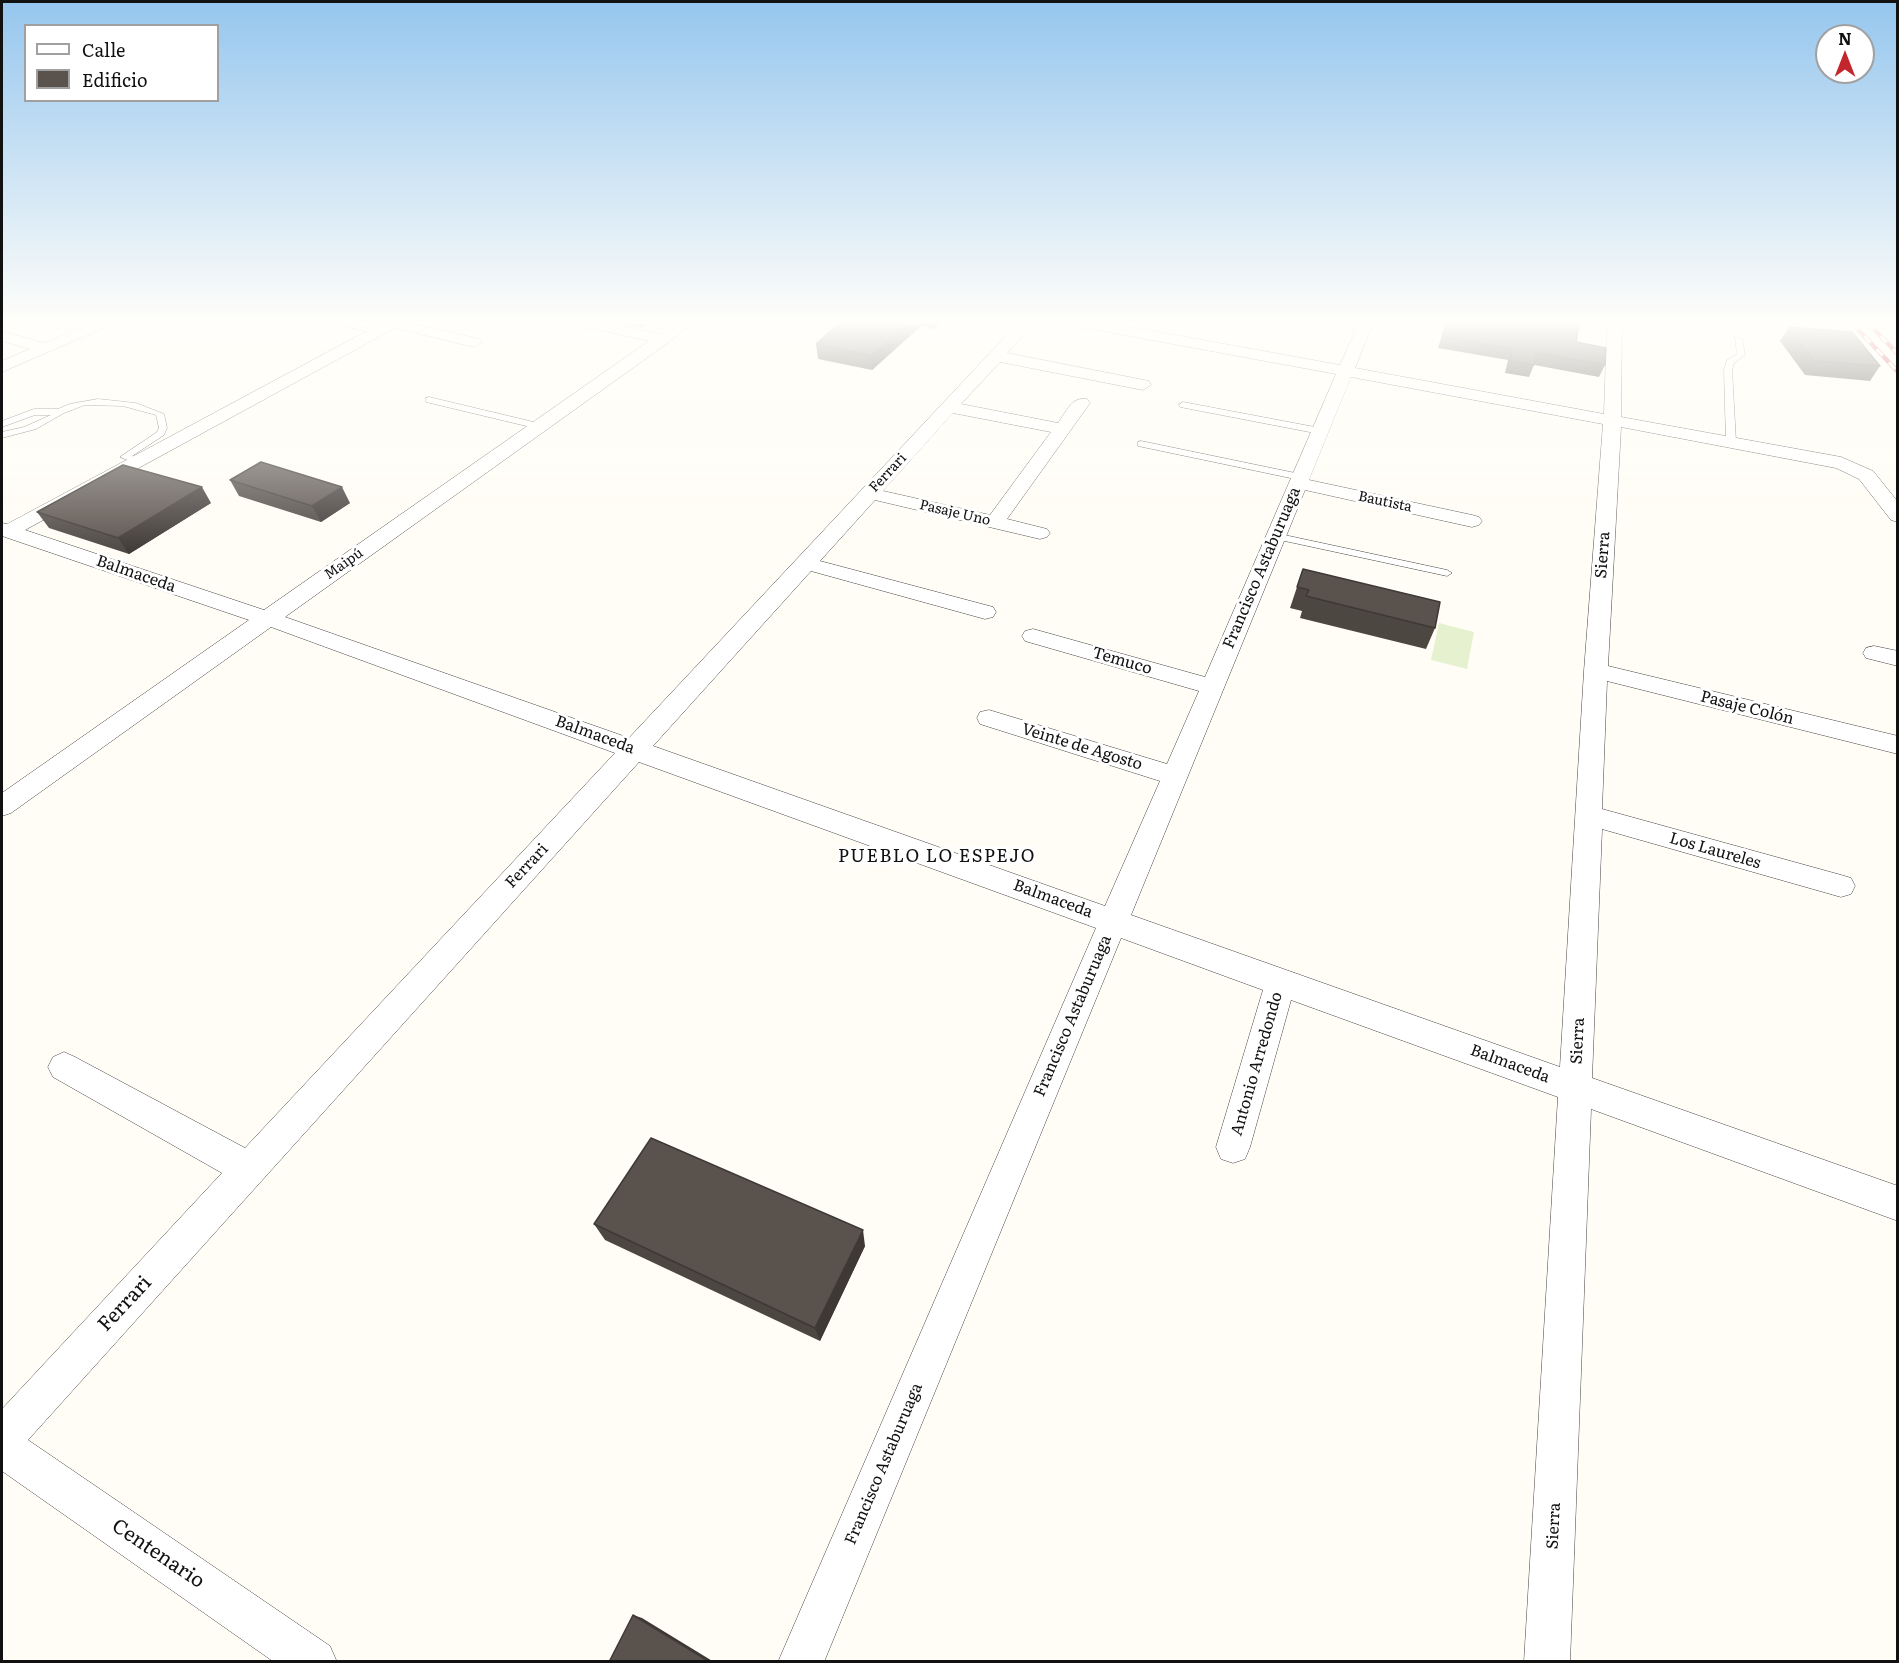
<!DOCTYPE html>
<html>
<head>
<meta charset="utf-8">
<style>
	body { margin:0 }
	#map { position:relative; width:1899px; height:1663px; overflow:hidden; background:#fffdf5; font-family:Literata,serif }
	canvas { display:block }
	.frame { position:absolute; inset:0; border:3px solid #111; pointer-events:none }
	.legend { position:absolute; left:24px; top:24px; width:195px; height:78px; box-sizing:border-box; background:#fff; border:2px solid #a0a0a0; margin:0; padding:8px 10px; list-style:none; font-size:18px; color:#111 }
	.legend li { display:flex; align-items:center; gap:12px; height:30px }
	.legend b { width:30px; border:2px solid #a0a0a0 }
	.north { position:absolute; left:1815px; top:24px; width:60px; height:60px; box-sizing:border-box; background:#fff; border:2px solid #a0a0a0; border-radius:50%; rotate:0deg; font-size:16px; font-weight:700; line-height:24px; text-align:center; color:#111 }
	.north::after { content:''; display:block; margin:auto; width:21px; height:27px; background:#c4262e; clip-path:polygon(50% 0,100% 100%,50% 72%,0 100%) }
</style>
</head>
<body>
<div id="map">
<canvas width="1899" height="1663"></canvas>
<div class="frame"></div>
<ul class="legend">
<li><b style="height:8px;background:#fff"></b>Calle</li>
<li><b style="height:16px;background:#5a524d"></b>Edificio</li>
</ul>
<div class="north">N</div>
</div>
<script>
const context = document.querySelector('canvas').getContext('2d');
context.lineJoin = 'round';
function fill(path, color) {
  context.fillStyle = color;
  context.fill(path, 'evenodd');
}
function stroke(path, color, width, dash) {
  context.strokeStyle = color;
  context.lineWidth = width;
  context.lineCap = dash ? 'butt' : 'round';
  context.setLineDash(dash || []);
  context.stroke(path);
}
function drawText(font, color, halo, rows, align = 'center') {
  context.font = font + ' Literata,serif';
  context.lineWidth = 6;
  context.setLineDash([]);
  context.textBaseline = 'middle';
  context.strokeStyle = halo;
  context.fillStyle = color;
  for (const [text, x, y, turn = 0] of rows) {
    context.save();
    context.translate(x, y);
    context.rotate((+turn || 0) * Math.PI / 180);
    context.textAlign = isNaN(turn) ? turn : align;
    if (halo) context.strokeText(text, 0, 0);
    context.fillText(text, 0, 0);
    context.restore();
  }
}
const pitch = new Path2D(`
	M1439,623L1474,632L1467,669L1431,660Z`);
const lane = new Path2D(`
	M334,323H346L380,332L376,334Z
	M1735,337L1742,339L1745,355L1734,363L1732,370L1736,442L1731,445L1726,442L1724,370L1727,360L1737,354Z
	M429,397L542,424L543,426L539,429L426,402V398Z
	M98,399L136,403L164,414L167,428L164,435L132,456L141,459V463H135L120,457L157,432L159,428L156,415L123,406L85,405L64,413L36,429L2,438V432L24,427L51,415H35L2,427V421L34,409H58L70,404Z
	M1183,402L1320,428L1324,431L1320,434L1180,407L1179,405Z
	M1141,441L1300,474L1305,477L1300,480L1138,446V442Z
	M1275,533L1447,570L1452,573L1447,576L1271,538V534Z`);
const street = new Path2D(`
	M91,323H111L108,326L2,372V361L30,349L2,341V331L44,343Z
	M382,323H410L480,339L482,342L474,347L395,328L25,530L264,610L649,341L581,326L579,323H607L660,334L675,323H692L669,342L285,617L629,738L1018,323H1034L1007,353L1149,381L1151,385L1143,390L1000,362L961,404L1058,423C1066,412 1072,396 1087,399L1090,403L1007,519L1047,529L1050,533L1047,537L1040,539L875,500L820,561L993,607L996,612L993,617L985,619L811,571L653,746L1105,906L1160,781L980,724L977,718L980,712L989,710L1167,764L1199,691L1025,641L1022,636L1025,631L1033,629L1205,677L1336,374L1086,328L1081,326L1079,323H1109L1340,365L1359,323H1373L1355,368L1604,414L1607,323H1622L1621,417L1841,457L1873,471L1898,502V522L1891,520L1859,479L1836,468L1621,427L1608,666L1898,736V754L1607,681L1602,809L1841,875L1851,878L1855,886L1851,894L1841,897L1602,829L1592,1078L1898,1186V1221L1591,1109L1570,1662H1524L1558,1097L1291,1000L1250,1147L1245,1159L1233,1163L1221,1159L1216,1147L1263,990L1121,938L824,1662H778L1096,928L639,762L28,1440L330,1646L337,1662H274L2,1471V1409L222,1173L53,1077L48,1067L53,1057L64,1052L75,1057L245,1148L615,753L271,627L11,813L2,816V793L249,620L2,536V523L7,524ZM1351,377L1603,424L1584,671L1560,1067L1131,915L1305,490L1472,527L1479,525L1482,521L1479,517L1472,515L1309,480ZM953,413L1051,432L990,515L883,491Z
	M1874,646L1898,651V666L1866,658L1863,653L1866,648Z`);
const rail = new Path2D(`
	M1852,323L1898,372
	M1868,323L1898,354`);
const wall = new Path2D(`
	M615,323H650L642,328Z
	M840,323H940L934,329L921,326L872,370L818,359L816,344Z
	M1446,323L1576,342L1605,365L1599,377L1534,365L1529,377L1505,373L1508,360L1438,348Z
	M1789,327L1880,366L1870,381L1805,375L1780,341Z
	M230,480L350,503L321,522L239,496Z
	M211,503L129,554L49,528L37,512Z
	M1303,569L1435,628L1426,649L1300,618L1302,611L1290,608Z
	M594,1224L865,1246L820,1341L605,1240Z`);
const shadedWall = new Path2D(`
	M641,323H650L642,328Z
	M908,323H921V326L872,370L871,356Z
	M934,323H940L934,329Z
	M202,487L211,503L129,554L118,538Z
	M342,487L350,503L321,522L312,506Z
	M863,1230L865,1246L820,1341L815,1328Z
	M633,1615L642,1618L714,1662H710Z`);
const building = new Path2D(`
	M840,323H908L871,356L816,344Z
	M1447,323H1579L1576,342L1606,348L1605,365L1536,353L1534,365L1510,361L1512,349L1442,337Z
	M1789,327L1852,332L1880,366L1814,361Z
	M261,462L342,487L312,506L230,480Z
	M123,465L202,487L118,538L37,512Z
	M1303,569L1440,602L1435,628L1306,596L1309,590L1297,587Z
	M651,1138L863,1230L815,1328L594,1224Z
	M633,1615L710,1662H609Z`);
const farStreetnames = [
	["Ferrari",888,473,-47],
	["Bautista",1385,502,12],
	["Pasaje Uno",955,513,13],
	["Maipú",344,564,-35]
];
const streetNames = [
	["Sierra",1603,555,-86],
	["Francisco Astaburuaga",1262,568,-67],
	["Balmaceda",136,574,19],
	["Temuco",1122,661,16],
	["Pasaje Colón",1747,708,14],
	["Balmaceda",595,735,20],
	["Veinte de Agosto",1082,747,17],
	["Los Laureles",1715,851,16],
	["Ferrari",527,866,-47],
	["Balmaceda",1053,899,20],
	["Francisco Astaburuaga",1073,1016,-67],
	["Sierra",1578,1041,-87],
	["Antonio Arredondo",1257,1064,-74],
	["Balmaceda",1510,1064,20],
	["Francisco Astaburuaga",884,1464,-67],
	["Sierra",1554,1526,-87]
];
const neighbourhoodNames = [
	["PUEBLO LO ESPEJO",937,857]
];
const nearStreetnames = [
	["Ferrari",125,1304,-47],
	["Centenario",158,1554,34]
];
fill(pitch, '#e6f2cf');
stroke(lane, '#444', 1);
stroke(street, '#444', 1);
fill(lane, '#fff');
fill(street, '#fff');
stroke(rail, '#c4262e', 4.5);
stroke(rail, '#fff', 3, [9]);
fill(wall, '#4d4742');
fill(shadedWall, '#3f3936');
fill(building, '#5a524d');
stroke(building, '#3f3936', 1.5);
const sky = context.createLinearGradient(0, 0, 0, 555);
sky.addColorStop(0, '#95c6ee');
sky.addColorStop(0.58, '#fffefa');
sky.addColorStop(1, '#fffefa00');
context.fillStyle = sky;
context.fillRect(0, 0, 1899, 555);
drawText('14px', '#111', '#fff', farStreetnames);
drawText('16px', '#111', '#fff', streetNames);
context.letterSpacing = '1.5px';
drawText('18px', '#111', '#fff', neighbourhoodNames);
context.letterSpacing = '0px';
drawText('20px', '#111', '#fff', nearStreetnames);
</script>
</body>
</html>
